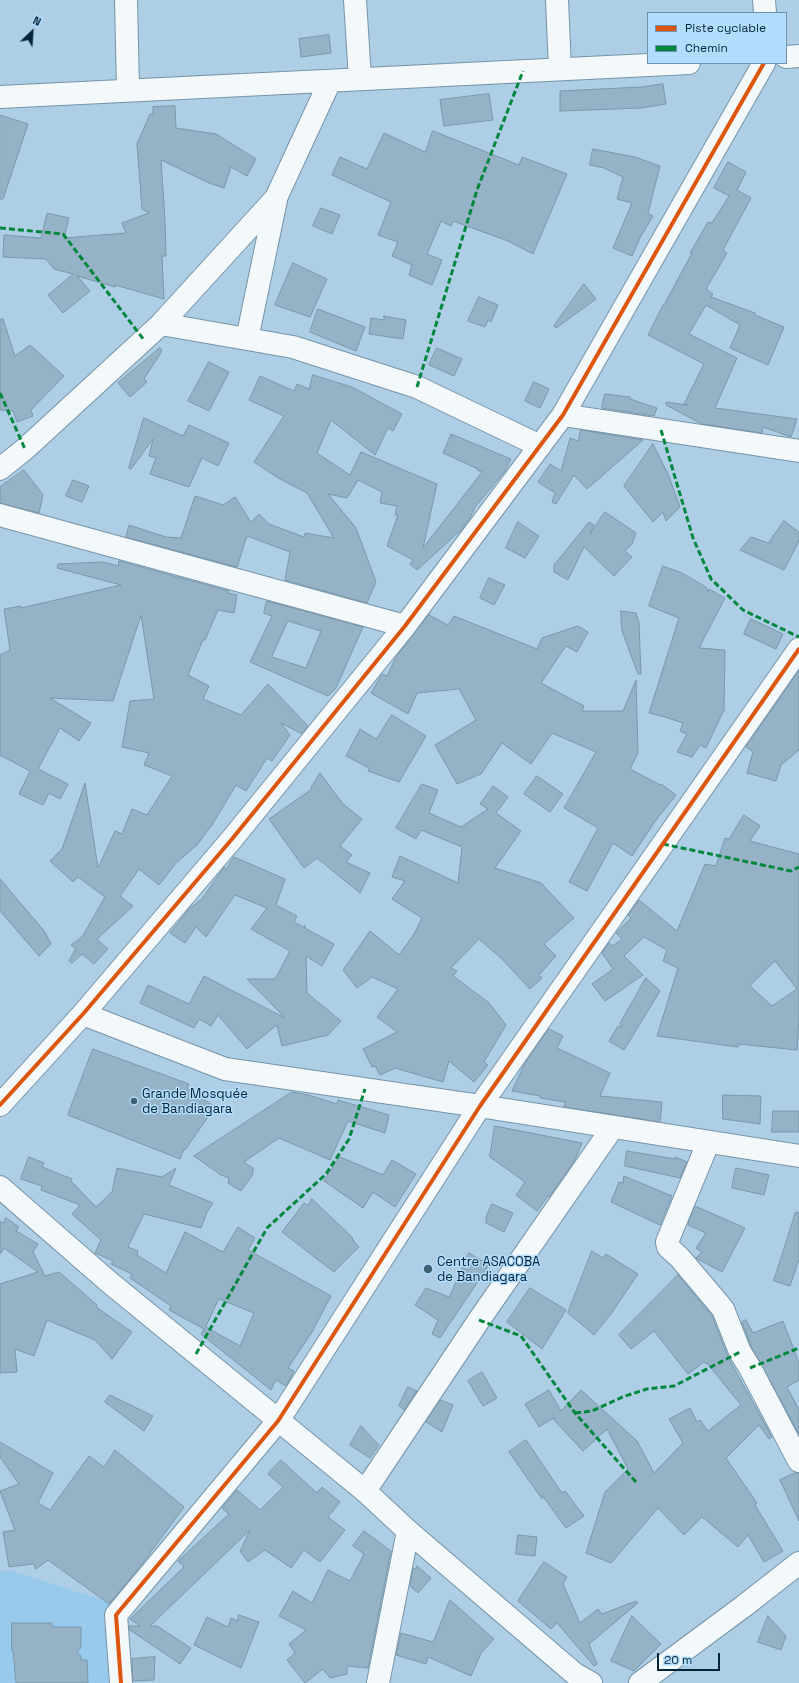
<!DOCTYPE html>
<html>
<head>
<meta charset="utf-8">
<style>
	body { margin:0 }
	#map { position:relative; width:799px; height:1683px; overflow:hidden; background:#aecee5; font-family:"Space Grotesk",sans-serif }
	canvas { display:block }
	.legend { position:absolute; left:647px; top:12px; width:140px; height:52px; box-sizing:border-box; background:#b2ddfd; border:1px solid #6c93ae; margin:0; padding:5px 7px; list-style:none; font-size:12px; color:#032438 }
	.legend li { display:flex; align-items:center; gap:8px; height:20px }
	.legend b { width:20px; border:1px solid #6c93ae }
	.north { position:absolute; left:12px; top:12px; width:40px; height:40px; -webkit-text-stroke:3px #b2ddfd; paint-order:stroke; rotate:25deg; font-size:11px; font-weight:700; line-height:16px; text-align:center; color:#032438 }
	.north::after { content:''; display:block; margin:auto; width:14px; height:18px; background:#032438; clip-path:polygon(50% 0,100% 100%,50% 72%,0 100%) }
	.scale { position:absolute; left:657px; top:1653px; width:63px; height:18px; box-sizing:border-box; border:2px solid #032438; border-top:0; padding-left:5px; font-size:12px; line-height:14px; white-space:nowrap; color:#032438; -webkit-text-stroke:3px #b2ddfd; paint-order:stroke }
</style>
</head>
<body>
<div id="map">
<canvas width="799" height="1683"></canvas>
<ul class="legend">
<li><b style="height:5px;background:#dd560e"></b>Piste cyclable</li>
<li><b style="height:5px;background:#00873e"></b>Chemin</li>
</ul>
<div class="north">N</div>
<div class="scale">20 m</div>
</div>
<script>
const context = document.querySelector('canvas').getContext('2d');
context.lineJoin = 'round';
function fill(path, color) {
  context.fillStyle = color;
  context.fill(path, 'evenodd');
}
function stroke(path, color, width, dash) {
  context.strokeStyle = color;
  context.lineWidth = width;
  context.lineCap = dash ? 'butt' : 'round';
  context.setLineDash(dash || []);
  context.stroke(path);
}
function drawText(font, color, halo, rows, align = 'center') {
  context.font = font + ' "Space Grotesk",sans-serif';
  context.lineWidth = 3;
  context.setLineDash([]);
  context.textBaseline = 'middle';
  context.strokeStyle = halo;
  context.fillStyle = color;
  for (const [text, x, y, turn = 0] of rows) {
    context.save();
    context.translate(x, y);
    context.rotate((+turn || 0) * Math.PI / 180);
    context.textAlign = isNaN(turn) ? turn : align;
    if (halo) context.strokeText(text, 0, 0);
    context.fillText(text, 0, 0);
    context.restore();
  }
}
const built = new Path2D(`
	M9,1570L121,1606L125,1683H0V1572Z`);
const building = new Path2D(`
	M329,35L331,53L301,57L299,39Z
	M663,84L666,104L642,108L560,111V91L642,87Z
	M489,94L493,120L444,126L440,100Z
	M175,106L176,128L216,134L256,159L247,176L231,167L224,188L209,183L161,160L165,220L166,256H162L164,299L115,285V287L77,276L90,291L63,313L48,295L73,274L54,269L46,259L3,257L4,235L41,238L47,213L69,218L64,238L126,233L122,223L149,213L142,209L137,144L150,114H153V107Z
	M0,115L28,124L3,199H0Z
	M433,131L519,165L522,157L567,174L533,254L508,241L453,221L451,226L441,221L427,254L442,260L432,285L409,275L412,265L392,256L398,242L378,235L391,202L332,175L340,157L367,169L384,133L425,152Z
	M593,149L635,157L660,166L648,213L653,216L640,238L632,256L613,248L632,203L617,199L623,177L604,168L590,165Z
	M728,162L746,172L737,190L751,198L723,250L727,253L706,289L713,294L711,297L755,313V315L784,327L768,365L730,348L740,325L706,305L689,334L737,358L715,408L797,419L791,437L763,427L762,433L702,424L666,405V402L688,405L684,404L704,364L648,335L663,305H664L692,253H690L708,222L712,223L729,196L714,188Z
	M321,208L340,215L332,234L313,226Z
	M293,263L327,279L310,317L275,305Z
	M584,284L596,299L556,328L554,326Z
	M479,297L498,305L491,322L488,320L485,327L468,321Z
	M318,309L365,327L356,351L310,332Z
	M384,316L406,320L403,339L369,334L371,318L384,320Z
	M3,319L15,356L30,345L64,376L31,410L33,416L17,422L13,411L0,410V320Z
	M160,348L162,351L144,379L147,382L130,397L118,383Z
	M437,348L462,359L454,376L429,365Z
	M209,362L229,372L209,411L188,401Z
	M313,375L352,387L402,414L393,431L388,428L375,455L331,420L317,453L350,475L361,452L437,484L423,548L482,472L477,470L478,469L443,453L451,434L511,459L505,471L475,507L470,518L461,530L417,570L410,564L413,560L387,546L398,515H395L397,506L380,503L382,492L358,480L347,498L328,494L356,528L376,582L367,603L285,580L290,552L247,536L237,567L126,537L129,525L166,537L181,538L195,496L223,505L235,497L251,522L259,514L269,524L304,537L305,533L334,538L307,493L278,478L254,462L284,416L249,400L260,376L294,391L297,384L309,389Z
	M534,382L549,389L540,408L525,401Z
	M605,394L630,397V399L657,408L654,416L602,408Z
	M144,418L183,436L189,425L229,443L218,466L202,458L189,487L150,474L156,458L149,456L153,439L131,469L129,468Z
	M581,430L643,440L587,489L574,475L556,504L552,502L555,493L538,482L550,464L561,471L570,438L578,441Z
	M653,444L668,474L680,507L666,521L663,512L653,522L624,486Z
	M24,470L43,495L39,513L0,503V487Z
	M73,480L89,486L82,502L66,496Z
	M605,512L636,533L632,544L625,551L632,557L614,576L584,547L568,580L554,572V565L589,522L594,525L590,534Z
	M784,521L799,532V541L784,570L740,550L751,537L768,543Z
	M518,522L539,536L525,558L506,548Z
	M119,561L229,591L228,593L237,595L234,613L218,610L205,640H203L188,675L209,686L203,699L241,715L268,684L308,726L302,734L281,723L290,735L272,761L267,758L246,791L236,785L212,825L197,845L176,863L159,885L139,869L120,896L133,906L97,939L108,949L94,964L82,954L72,963L69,961L76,948L71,945L82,937L105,897L78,877L73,882L50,861L62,849L85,783L98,868L115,831L122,834L132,809L147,815L172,776L144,765L149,753L122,747L130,701L154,699L141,615L113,701L50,698L91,723L79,741L60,728L38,769L68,784L60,799L49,793L43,805L19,794L30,771L0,755V655L10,650L4,609L21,606V608L121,585L57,568L58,564L103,562L118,566Z
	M663,566L682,573L706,587L708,592L709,589L725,598L699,648L725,650L724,710L706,748L700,745L692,757L677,752L687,734L680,731L683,723L665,717L649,713L679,618L649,606Z
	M489,578L505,585L494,605L480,598Z
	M267,601L363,627L336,688L328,696L250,662L272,616L264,613ZM288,621L321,631L306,668L272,657Z
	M621,611L636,613L639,623L641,674H638L622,631Z
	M429,615L448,625L454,616L537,649L542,638L578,626L588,632L577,652L566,646L541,683L584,706L582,711H623L636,680L638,753L630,769L660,785L661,784L676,795L656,820L632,856L613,843L587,891L569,882L598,828L564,808L596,752L552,733L531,764L502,743L481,774L457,784L435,745L476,720L459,689L417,693L408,714L371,693L382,674L387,676L396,657Z
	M751,619L783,634L776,649L744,634Z
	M799,671V750L781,765L776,781L747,773L753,752L746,747Z
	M392,715L426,736L399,782L368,771L369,768L346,756L360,729L376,739Z
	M320,773L343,804L362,819L340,846L352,855L346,862L370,873L360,893L317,858L304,868L269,819L312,789L311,788Z
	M537,776L563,794L550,812L524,794Z
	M422,784L438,790L429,813L461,827L488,809L480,804L493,786L508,797L496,813L521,831L495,868L541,883L574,918L544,944L556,956L539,975L542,978L530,989L502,959L479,939L451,968L457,971L453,976L489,1003L506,1025L484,1062L488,1065L474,1082L449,1061L443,1082L395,1068L380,1075L375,1066L372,1067L363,1049L397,1032L377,1017L398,989L372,977L357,988L343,970L370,931L399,955L414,934L422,918L392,899L405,881L392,877L400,856L458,883L462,847L421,830L416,839L396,828Z
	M744,815L760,826L750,841L799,854V1018L797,1050L738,1044V1047L657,1036L678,968L663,961L667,950L644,937L624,956L643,975L605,1001L592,984L613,969L602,953L609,943L613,946L622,939L616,933L631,918L628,915L639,900L677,931L705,864L716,866L725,838L729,839ZM775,961L797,989L772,1006L750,986Z
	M234,857L285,879L276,905L297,916L294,922L303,927L305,925V928L334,944L322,966L306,956L307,993L341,1021L328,1035L282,1046L277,1025L247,1049L218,1015L211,1026L199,1019L194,1028L140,1003L148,985L189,1004L204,976L285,1018L247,979H275L290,951L251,929L267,908L235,895L206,937L196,927L185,943L170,933L190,908L202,899L222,870L224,867L226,869Z
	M0,879L45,932L51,944L39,956L0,911Z
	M646,978L660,991L624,1050L609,1041L618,1026L622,1028L620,1024Z
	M549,1029L563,1036L557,1048L610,1073L600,1096L662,1102L660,1122L564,1107L565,1102L540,1098V1096L512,1091L525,1063Z
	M93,1049L189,1084L187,1088L215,1107L185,1150L184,1149L180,1159L68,1115Z
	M292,1092L308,1095L337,1104L338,1100L389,1115L385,1133L348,1121L330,1160L279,1138L244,1162L253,1168V1174L241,1191L228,1183L229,1178L221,1175L194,1156Z
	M723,1095L761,1096L760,1124L723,1119Z
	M773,1111H799V1132H772Z
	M495,1126L582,1143L574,1162L549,1197L548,1196L537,1211L516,1195L525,1182L490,1157Z
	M627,1151L675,1159V1157L687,1162L680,1178L625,1166Z
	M29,1157L44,1163L42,1167L72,1179L71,1181L96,1207L112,1192L117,1168L162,1177L176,1168L169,1185L213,1203L207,1212L201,1228L144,1214L128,1247L138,1251L137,1255L166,1273L185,1232L223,1252L238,1227L255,1238L248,1250L331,1296L312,1332L288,1368L294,1371L286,1386L276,1380L271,1390L201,1334L204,1329L169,1310L171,1306L130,1278L132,1274L111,1264L113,1261L95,1253L101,1240L72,1214L80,1205L41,1190L42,1186L21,1179ZM219,1299L254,1313L240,1346L206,1327Z
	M340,1157L383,1175L392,1160L416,1174L395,1207L373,1192L363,1208L324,1181Z
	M736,1168L769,1175L764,1195L732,1188Z
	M624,1176L672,1196L660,1225L611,1202L619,1182L623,1183Z
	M312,1199L353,1238L352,1239L359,1247L334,1272L282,1232L304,1203L308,1205Z
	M492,1204L513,1213L504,1232L486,1223V1217Z
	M695,1206L745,1228L722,1272L696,1258L702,1252L696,1248L706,1233L688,1225Z
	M796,1212L799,1213V1259L790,1286L774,1281Z
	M6,1218L19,1227L16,1231L38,1244L33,1252L45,1276L59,1272L97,1305L96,1307L132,1332L112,1359L95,1340L47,1320L34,1356L15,1349L17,1372L0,1373V1284L38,1272L4,1248L0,1254V1221L3,1223Z
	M592,1251L603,1258L606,1254L638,1274L611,1314L594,1335L568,1313Z
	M469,1253L489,1265L440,1338L432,1334L438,1320L415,1305L426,1288L449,1297Z
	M678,1275L712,1316L728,1357L772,1437L769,1439L759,1425L726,1458L757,1503L755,1505L783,1551L764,1562L748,1535L738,1547L702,1517L684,1535L658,1508L611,1563L586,1553L605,1492L628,1469L607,1429L583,1451L553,1419L555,1417L539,1427L525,1404L549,1390L561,1411L581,1390L637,1441L654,1473L683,1443L669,1419L690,1408L697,1422L700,1420L708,1431L741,1405L707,1363L706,1364L704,1362L688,1374L654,1331L631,1349L619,1335Z
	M530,1288L566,1310L542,1349L507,1322Z
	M746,1320L753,1333L783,1321L799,1363V1380L787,1387L799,1410V1434L751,1346L742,1322Z
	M482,1372L497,1398L483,1406L468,1381Z
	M408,1387L417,1391L404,1410L399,1406Z
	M110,1395L153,1416L144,1431L105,1402Z
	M440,1400L453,1405L442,1432L426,1422Z
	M361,1426L379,1445L370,1458L350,1445Z
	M526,1440L562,1493L565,1491L584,1516L566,1528L542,1495V1499L509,1452Z
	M0,1442L53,1473L38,1503L50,1510L89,1456L104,1467L115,1450L184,1507L142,1564L109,1604L48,1560L36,1569L33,1564L9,1567L3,1532L15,1530L0,1491L19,1484L0,1457Z
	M281,1460L317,1493L322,1487L340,1502L328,1517L345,1530L320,1562L304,1550L291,1568L265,1550L248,1562L240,1551L250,1530L150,1626H157L191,1648L180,1664L130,1630L129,1626H140L130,1619L184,1567L178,1561L229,1514L222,1508L237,1490L260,1510L283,1487L268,1474Z
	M795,1473H799V1521L780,1480Z
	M364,1531L391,1551L368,1668L347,1666V1674L330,1678L323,1669L305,1683L287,1660L295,1653L289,1644L306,1630L279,1616L293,1591L312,1603L328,1570L350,1581L364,1554L353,1546Z
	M518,1535L537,1537L535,1556L516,1554Z
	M544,1562L567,1577L563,1584L580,1623L598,1609L602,1614L636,1601L638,1603L589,1644L597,1664L594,1666L557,1623L551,1629L518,1601Z
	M417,1566L431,1578L418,1593L410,1586L413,1568L415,1569Z
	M450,1600L494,1639L481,1653L471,1676L428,1657L426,1664L396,1655L401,1633L433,1642Z
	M239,1615L259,1622L241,1668L194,1645L207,1617L228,1627L231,1618L237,1621Z
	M632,1616L661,1644L634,1671L611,1661Z
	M768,1616L786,1636L781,1650L758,1642Z
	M12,1623H52V1627H81V1647L77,1652L81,1656V1660H87L88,1683H16L13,1650H12Z
	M155,1657L154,1680L133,1681L132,1659Z`);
const minor = new Path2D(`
	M126,0L128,90
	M355,0L360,79
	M557,0L560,69
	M764,0L765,13
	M786,57L799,56
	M0,97L689,63
	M161,324L293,347L417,387L540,446
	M247,339L276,200
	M563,415L799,451
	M0,469L25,449L161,324L276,198L330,81
	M0,515L405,626
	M83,1014L225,1069L480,1106L799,1156
	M0,1105L83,1014L232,839L405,626L563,415L764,63
	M708,1143L667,1242L668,1247L680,1258L723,1309L740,1352L750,1368L799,1461
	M365,1491L479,1320L613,1127
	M121,1683L116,1615L278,1421L480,1106L799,649
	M378,1683L408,1531
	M640,1683L744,1606L799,1563`);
const major = new Path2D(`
	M0,1187L109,1282L365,1491L408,1531L575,1674L591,1683`);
const quiet = new Path2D(`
	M0,228L63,234L144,340
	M417,387L477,190L523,71
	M0,393L25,449
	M661,430L693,538L711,579L743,610L799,637
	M663,844L791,871L799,867
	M479,1320L521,1336L575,1413L636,1482
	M196,1354L267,1228L326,1174L349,1139L365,1089
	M750,1368L799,1348
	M575,1413L592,1411L625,1396L647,1389L674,1386L740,1352`);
const cycleway = new Path2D(`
	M0,1105L83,1014L232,839L405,626L563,415L764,63
	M121,1683L116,1615L278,1421L480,1106L799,649`);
const markers = [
	[134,1101,4,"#3f6075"],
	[428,1269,5,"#3f6075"]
];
const poiNames = [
	["Grande Mosquée",142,1094],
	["de Bandiagara",142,1109],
	["Centre ASACOBA",437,1262],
	["de Bandiagara",437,1277]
];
fill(built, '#98caed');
fill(building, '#95b2c6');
stroke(building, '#7a98ab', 1);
stroke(minor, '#7694a7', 24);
stroke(major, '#7694a7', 24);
stroke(minor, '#f3f8fb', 22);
stroke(major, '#f3f8fb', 22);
stroke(quiet, '#00873e', 3, [6, 3]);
stroke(cycleway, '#dd560e', 4);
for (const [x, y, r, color] of markers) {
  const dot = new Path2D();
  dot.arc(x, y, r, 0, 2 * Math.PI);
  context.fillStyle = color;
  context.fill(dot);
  stroke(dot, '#b2ddfd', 1.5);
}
drawText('13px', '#032438', '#b2ddfd', poiNames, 'left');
</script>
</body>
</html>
